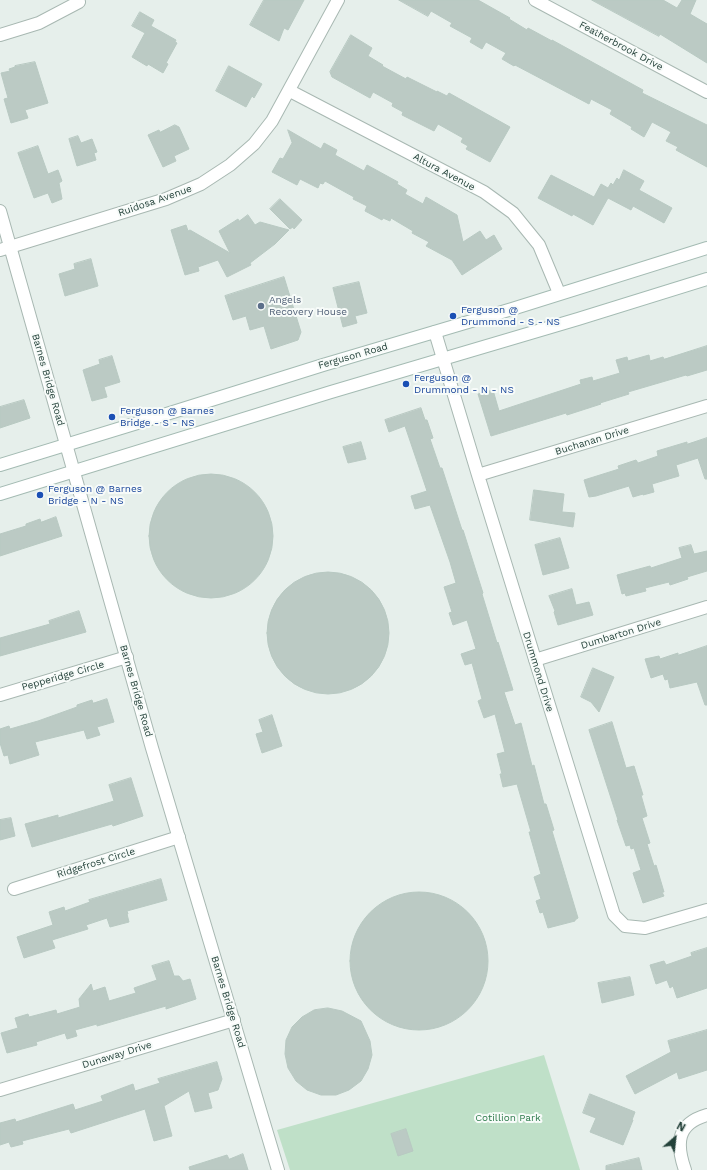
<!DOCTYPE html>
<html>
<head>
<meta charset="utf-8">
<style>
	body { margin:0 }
	#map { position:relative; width:707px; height:1170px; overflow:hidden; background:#e6efeb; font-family:"Work Sans",sans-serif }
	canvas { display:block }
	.north { position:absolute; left:655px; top:1118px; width:40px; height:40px; -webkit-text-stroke:3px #f7fbf9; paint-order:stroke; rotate:28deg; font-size:11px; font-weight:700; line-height:16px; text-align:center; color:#24423a }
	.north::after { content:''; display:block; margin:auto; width:14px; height:18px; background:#24423a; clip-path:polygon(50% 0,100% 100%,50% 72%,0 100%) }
</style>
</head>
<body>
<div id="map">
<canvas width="707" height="1170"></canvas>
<div class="north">N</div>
</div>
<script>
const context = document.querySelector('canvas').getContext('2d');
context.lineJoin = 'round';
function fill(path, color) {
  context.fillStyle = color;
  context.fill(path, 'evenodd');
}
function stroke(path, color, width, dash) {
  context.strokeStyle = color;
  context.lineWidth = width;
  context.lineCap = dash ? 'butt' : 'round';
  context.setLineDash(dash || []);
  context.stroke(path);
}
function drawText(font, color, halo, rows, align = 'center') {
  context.font = font + ' "Work Sans",sans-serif';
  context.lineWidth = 4;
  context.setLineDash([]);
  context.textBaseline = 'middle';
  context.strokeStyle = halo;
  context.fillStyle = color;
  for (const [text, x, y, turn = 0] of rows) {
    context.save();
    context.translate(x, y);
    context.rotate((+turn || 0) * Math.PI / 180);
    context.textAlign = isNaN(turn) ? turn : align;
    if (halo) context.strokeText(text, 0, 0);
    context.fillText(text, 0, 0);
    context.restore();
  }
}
const green = new Path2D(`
	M544,1055L580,1170H290L277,1130Z`);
const building = new Path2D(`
	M264,0H304L288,30L284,28L279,41L250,25Z
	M399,0H478L510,18L509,19L527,30L528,28L552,41V40L643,90L642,93L707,125V167L676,150L678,147L666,141L671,132L652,122L644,137L631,129L632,127L610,114L612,110L591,99L589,104L515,65L514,66L502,59L506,53L486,42L482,49L470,42L472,38L450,26L452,23L431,11L428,16Z
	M592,0H663L677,8L682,0H696L690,14L707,24V63L660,34L659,36Z
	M140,12L154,20L151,26L176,40L175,42L177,43L166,63L168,64L163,73L148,64L147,66L132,57L145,33L132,26Z
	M351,35L372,48L368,56L383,65L382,66L406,79L407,77L437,92V91L447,96L449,93L510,127L490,162L466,149L468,146L461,142L463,138L438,124L434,131L402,115L403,112L392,106L393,103L373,92L370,98L332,77L330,72Z
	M35,62L48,103L25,110L28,118L11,123L4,99L8,98L1,73L10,71L9,69L15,67V66Z
	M229,66L262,84L254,98L252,96L246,107L216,91Z
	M175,125L179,127L189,149L174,156L176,161L163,167L148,135L159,130L160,132Z
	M288,130L321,149L324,143L337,150L335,155L364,171L367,165L398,182L397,184L407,190L405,194L423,204L426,197L457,215L463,242L480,231L486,240L494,235L502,249L462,275L452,260L426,246L429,242L412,233L413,231L391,218L390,221L383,218L382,220L365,211L367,206L353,199L354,197L325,181L323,184L320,183L318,188L300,179L297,185L272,172L280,158L283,159L292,143Z
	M78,136L81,143L92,139L97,152L94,153L96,160L77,166L69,139Z
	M38,146L48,174L58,170L62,181L59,183L62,199L52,203L48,193L34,198L18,153Z
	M624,170L644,181L639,190L672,208L664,223L633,206L631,210L608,198L593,225L573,214L572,216L538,198L551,175L594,197L601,184L608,188L611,183L613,185L617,178L619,180Z
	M280,199L302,220L294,229L293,227L290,229L270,209Z
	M248,215L255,225L260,222L289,230L275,244L250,263L251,265L227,277L218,260L198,267L199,271L185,275L171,230L186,225L188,231L190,230L230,253L219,231L238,219L239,221Z
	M91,259L98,286L65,296L59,274L75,269L74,264Z
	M284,277L301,332L298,340L271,349L264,326L250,330L246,316L233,320L225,296Z
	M359,282L367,313L355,316L357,323L343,327L333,288Z
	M707,346V370L687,376L686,375L628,392L629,394L600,403L601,404L567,415L566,413L491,436L478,394L493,390L499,411L581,384L580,380L592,377L593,381L620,373L616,360L627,357L628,361L649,355L650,361L663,357L664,359Z
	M112,356L120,382L104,387L107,397L92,401L83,370L100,364L99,360Z
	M24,400L30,418L0,428V407Z
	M421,408L425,420H427L433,438L430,439L440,468H442L462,530H463L483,593L482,594L497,643L498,642L513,690L504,692L515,725L521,723L532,766L534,765L544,804H546L554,830L552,831L578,918L575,920V921L548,928L543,912L540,913L536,901L541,899L534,877L541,874L529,832H531L517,784L503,787L500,774H502L497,754L505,752L495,714L484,718L478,701L482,699L472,663L465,665L461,654L476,649L467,620L453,625L449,613L452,612L444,587L456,583L450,562L430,505L415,509L411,496L427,491L405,426L389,432L385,420Z
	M707,438V479H705L698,458L676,465L679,476L652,484L654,492L643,495V494L633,497L629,486L596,496L589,497L584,480L619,469L618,466L636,460L638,463L658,456L657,451L687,442V444Z
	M361,442L366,459L348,463L343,447Z
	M149 536a62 62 0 1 1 124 0a62 62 0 1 1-124 0Z
	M534,490L564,494L562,512L575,513L573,527L530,520Z
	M56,517L62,536L0,556V534L26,526V524L40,519L41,522Z
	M560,538L569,568L543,575L535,545Z
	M691,545L694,554L707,551V571L687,577L688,579L670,585L669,582L645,588L646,591L626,596L625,593L622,594L617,575L650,566L651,568L682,558L679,548Z
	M267 633a61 61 0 1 1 122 0a61 61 0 1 1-122 0Z
	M572,589L576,605L589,602L593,615L558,625L554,612L555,611L549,596Z
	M79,611L86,632L0,656V638L50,624L49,621Z
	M707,646V705H705L697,682L670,688L668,679L665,680L663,674L651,678L645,659L659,656L660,659L678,653V655Z
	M593,668L614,677L599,712L591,702L581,697Z
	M107,699L114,722L97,727L100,735L87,739L84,730L35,742L39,755L10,764L8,755L4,756L0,743V729L9,726L10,729L38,721L77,707V705L92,700L93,703Z
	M272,715L282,746L262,753L256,734L263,732L259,720Z
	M612,722L626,768L634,766L643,795H641L647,816L642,818L650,843L647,844L654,866L656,865L664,892H662L664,896L643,903L633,873L641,870L634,848L631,849L630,845L626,846L617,820H618L589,730Z
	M131,778L143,816L113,826L112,824L32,847L25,824L58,815V818L114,801L109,785Z
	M11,818L15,836L0,840V820Z
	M161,879L167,900L127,911L128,914H127L129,922L110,927L107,918L86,925L88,929L52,940L55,948L24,958L17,937L53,925L49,912L64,907L65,911L90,902L89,900Z
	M350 961a69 69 0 1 1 138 0a69 69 0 1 1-138 0Z
	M707,948V988L677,998L673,986L670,988L667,980L656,984L650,965L664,961L666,965L692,956L691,953Z
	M169,961L174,976H179L183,981L190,979L196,999L166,1009V1006L97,1026V1024L75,1030L77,1036L67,1039L65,1033L36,1042L37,1045L7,1053L1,1033L18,1028L15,1018L28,1014L29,1017L56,1010L57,1014L80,1007L79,999L91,984L93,991L105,987L109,1001L136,993L134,988L157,980L152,966Z
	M630,977L634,995L602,1003L598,983Z
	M328,1008L342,1011L361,1021L370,1041L372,1055L368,1069L361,1081L349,1090L336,1095H321L307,1090L296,1081L288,1068L285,1054L286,1040L292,1027L302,1017L314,1010Z
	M707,1030V1070L679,1079L677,1072L635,1094L626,1076L671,1052L668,1041Z
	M217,1062L222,1079L218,1090L208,1093L212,1108L195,1112L189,1091L164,1106L172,1136L154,1141L145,1109L71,1133L69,1129L22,1141L23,1144L11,1147L9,1142L0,1145V1123L15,1119L16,1122L73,1104L75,1110L103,1101L101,1096L133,1084L135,1091L160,1083L158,1079Z
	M590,1094L635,1112L632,1120H633L623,1145L590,1132L596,1118L583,1113Z
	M406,1129L413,1151L398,1156L391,1134Z
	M243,1154L248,1170H190L189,1167L227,1155L229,1159Z
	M639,1158L642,1170H606V1166Z`);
const minor = new Path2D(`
	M535,0L707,92
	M0,35L39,23L79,2
	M290,91L484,192L513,213L539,245L559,293
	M0,250L166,199L201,184L230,165L254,144L272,121L338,0
	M435,332L478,475L614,915L625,926L645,928L707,910
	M478,475L707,406
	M535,660L707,607
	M0,695L127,657
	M14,889L179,837
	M0,1090L234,1020
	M685,1170C676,1144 676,1124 707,1115`);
const tertiary = new Path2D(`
	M0,211L152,748L278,1170`);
const secondary = new Path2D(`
	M0,465L157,417L323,365L512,309L707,248
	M0,494L331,392L578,319L707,279`);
const markers = [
	[261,306,4,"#5c6f8a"],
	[453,316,4,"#1a4fb4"],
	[406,384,4,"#1a4fb4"],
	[112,417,4,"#1a4fb4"],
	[40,495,4,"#1a4fb4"]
];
const streetNames = [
	["Featherbrook Drive",621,46,28],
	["Altura Avenue",444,172,28],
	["Ruidosa Avenue",155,201,-19],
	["Ferguson Road",353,356,-16],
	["Barnes Bridge Road",48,380,74],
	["Buchanan Drive",592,441,-17],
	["Dumbarton Drive",621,634,-17],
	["Drummond Drive",538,672,73],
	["Pepperidge Circle",63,676,-16],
	["Barnes Bridge Road",136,691,74],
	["Ridgefrost Circle",96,863,-17],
	["Barnes Bridge Road",228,1002,73],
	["Dunaway Drive",117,1055,-17]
];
const serviceNames = [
	["Angels",269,300],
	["Recovery House",269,312]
];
const transitNames = [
	["Ferguson @",461,310],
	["Drummond - S - NS",461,322],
	["Ferguson @",414,378],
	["Drummond - N - NS",414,390],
	["Ferguson @ Barnes",120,411],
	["Bridge - S - NS",120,423],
	["Ferguson @ Barnes",48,489],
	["Bridge - N - NS",48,501]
];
const parkNames = [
	["Cotillion Park",508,1118]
];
fill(green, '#bfe0c8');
fill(building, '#bbcac4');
stroke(building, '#b8c9c2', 1);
stroke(minor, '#a8b8b2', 14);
stroke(tertiary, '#a8b8b2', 14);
stroke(secondary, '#a4bbb3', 14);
stroke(minor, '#fff', 12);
stroke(tertiary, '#fff', 12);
stroke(secondary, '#fff', 12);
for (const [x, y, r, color] of markers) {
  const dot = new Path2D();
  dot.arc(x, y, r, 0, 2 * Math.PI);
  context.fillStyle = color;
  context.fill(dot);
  stroke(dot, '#f7fbf9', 1.5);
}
drawText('10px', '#24423a', '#f7fbf9', streetNames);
drawText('10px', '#4e5e75', '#f7fbf9', serviceNames, 'left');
drawText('10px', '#164399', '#f7fbf9', transitNames, 'left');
drawText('10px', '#2d7a4b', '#f7fbf9', parkNames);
</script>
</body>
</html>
